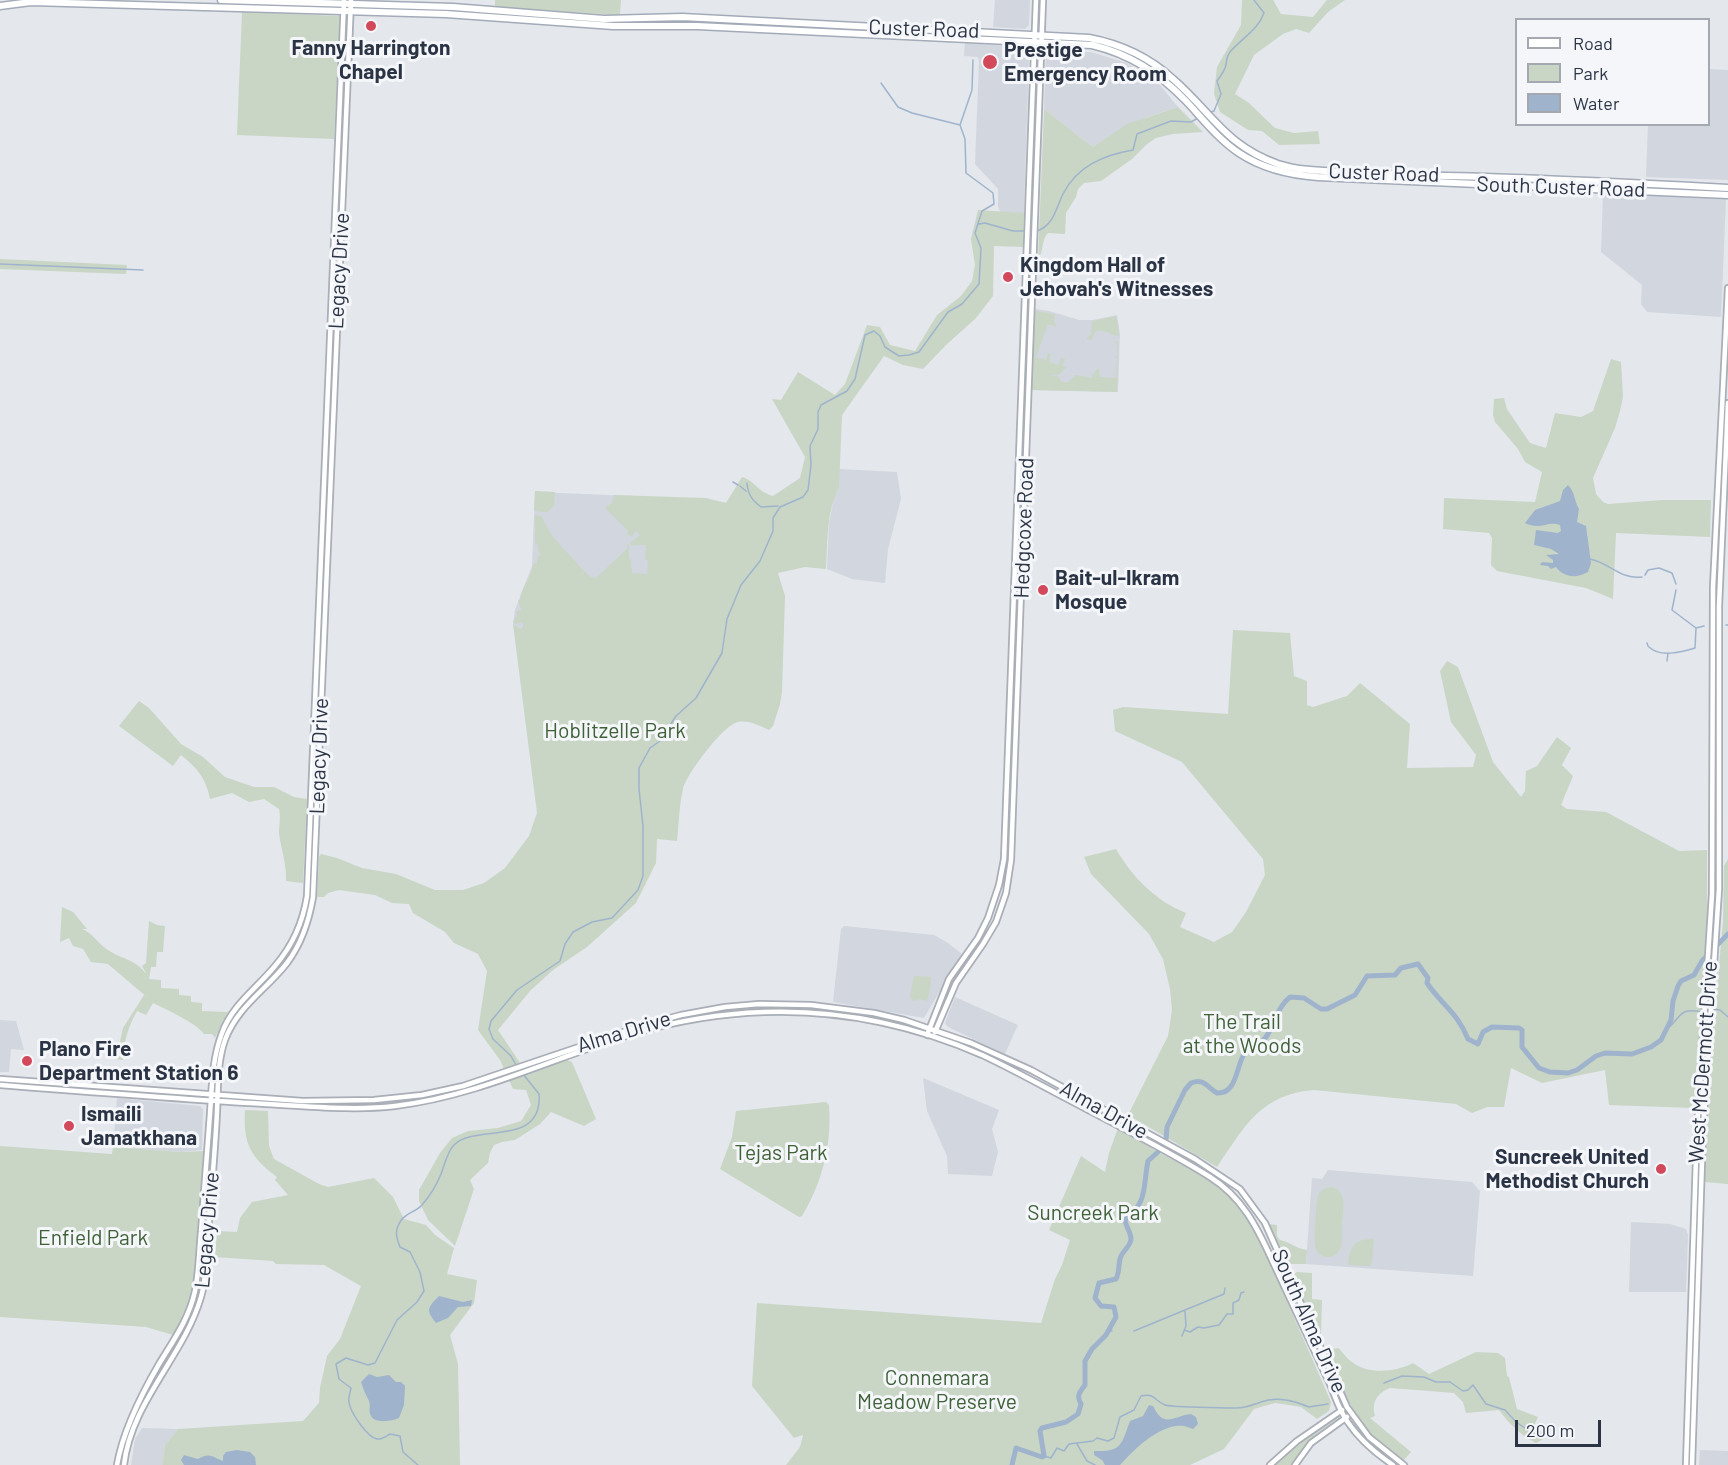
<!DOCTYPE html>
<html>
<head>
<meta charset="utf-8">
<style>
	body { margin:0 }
	#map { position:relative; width:1728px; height:1465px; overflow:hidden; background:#e4e7ec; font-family:Barlow,sans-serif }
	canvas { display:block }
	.legend { position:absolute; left:1515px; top:18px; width:195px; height:108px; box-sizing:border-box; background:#f4f6f9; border:2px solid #a4a8b1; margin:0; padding:8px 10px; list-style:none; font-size:18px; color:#2b3445 }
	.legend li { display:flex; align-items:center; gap:12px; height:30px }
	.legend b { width:30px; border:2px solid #a4a8b1 }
	.scale { position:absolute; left:1515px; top:1420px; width:86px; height:27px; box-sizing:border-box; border:3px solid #2b3445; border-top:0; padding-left:8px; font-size:18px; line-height:21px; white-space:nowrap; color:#2b3445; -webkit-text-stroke:4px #f4f6f9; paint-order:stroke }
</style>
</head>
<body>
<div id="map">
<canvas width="1728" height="1465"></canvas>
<ul class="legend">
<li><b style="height:8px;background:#fff"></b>Road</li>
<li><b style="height:16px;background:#c9d6c5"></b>Park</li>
<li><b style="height:16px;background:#9fb4cc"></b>Water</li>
</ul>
<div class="scale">200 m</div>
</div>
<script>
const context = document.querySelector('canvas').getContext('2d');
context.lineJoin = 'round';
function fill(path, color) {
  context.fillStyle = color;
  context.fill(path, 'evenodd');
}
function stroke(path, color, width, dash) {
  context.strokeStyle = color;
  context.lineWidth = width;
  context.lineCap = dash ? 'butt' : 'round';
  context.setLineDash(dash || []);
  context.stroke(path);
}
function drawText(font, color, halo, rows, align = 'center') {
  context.font = font + ' Barlow,sans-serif';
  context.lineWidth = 6;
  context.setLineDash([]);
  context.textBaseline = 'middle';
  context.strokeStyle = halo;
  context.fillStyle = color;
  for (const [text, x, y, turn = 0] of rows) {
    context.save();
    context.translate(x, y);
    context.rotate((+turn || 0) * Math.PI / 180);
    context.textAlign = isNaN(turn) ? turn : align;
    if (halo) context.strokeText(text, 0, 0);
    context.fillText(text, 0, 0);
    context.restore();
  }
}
const built = new Path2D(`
	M995,0H1030L1029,25L1025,29L993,27Z
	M965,43L1024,47L1029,54L1024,213H1001L998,207V189L975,164L979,61L978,57L964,56Z
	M1046,52H1091L1127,63L1159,84L1178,107L1147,117L1093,147L1044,109Z
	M1709,69L1728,70V180L1646,177L1648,125L1708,124Z
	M1603,194L1726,198L1721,317L1647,312L1641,304L1642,285L1601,252Z
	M1035,309L1049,311L1079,320H1093L1117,315L1120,334L1118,392L1031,390Z
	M839,469L897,472L901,499L888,549L885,583L852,579L827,569L829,523L834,498L839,488Z
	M535,492L632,496L631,517L649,545L651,577L540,641L513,624L515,610L532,566Z
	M844,926L934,935L948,943L962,954L924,1018L833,1002L841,929Z
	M955,997L1018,1025L1005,1054L948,1027L945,1023Z
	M0,1020L16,1021L24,1050L11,1049L9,1072H0Z
	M923,1078L999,1110L992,1129L998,1152L992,1176L948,1174L947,1156L927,1111Z
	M117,1098L200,1106L203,1109L202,1150L181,1152L113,1147Z
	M1328,1170L1472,1182L1480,1191L1473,1276L1306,1264L1312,1178L1322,1179Z
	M1631,1222L1670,1224L1686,1229L1688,1235L1686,1292H1629Z
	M142,1428L178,1429L165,1445L162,1465H131L135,1439Z
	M1700,1450L1728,1451V1465H1699Z`);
const green = new Path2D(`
	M495,0H621L620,14L617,15L495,7Z
	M1242,0H1273L1281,14L1313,17L1327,0H1345L1328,12L1309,33L1296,29L1283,34L1254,55L1235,94L1249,103L1275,128L1294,133L1318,131L1320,144L1279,145L1262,131L1248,130L1220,112L1214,94L1217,67L1241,25Z
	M242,12L340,16L334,139L237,135Z
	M1178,107L1203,132L1173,134L1156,138L1147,144L1132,159L1101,181L1084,183L1078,189L1076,197L1066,213L1065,234L1048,233C1041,240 1044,251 1038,260L1044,109L1093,147L1127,124Z
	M978,210L1024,213L1023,247L994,246L993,296L976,318L946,345L923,369L903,365L884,356L842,415L839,488C826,512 828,542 826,569L805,567L778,573L785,596L782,692L780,704L773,726L769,730C760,726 749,720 738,722C723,725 686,775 683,789C679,806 679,824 677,841L657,839L656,863L636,903L587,947L553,970L530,991L498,1030L528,1075L567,1060L572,1062L596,1119L584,1126L551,1112L540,1124L515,1140L502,1142L494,1145L490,1153L488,1163L470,1180L474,1189L455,1246L428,1220L419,1201V1190L440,1153L452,1138L468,1131L498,1128L521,1121L531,1105L526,1090L513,1089L500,1060L478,1030L487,971L478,954L454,943L445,932L413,913L409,904L392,903L375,895L339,890L328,893L324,897H317L319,857L321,854L337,858L362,868L396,874L435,890H463L484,883L505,868L529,836L537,813L513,624L521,629L523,627V622L516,624L513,622L517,615L516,612L521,610L518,600H520C520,589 531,579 533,564L537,563L538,556L541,555L538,551V545L535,543V515L541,516L553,537L584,571L579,577L585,571L590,577L596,578L628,548L627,546L629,543V559L631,560L632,573L647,574L648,560H645L646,545H631L630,543L640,535L636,530L632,536H629L627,534L628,531L605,508L612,503L614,495L706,498L726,503L742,477C755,481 758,492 773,496L800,478L805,457L772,399L781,400L798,372L835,395L845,384L867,325L880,327L890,345L915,351L937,315L961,296L972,281L975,265L971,239Z
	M0,259L127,265L126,274L0,269Z
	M1035,311L1055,314L1054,321L1057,327L1048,324L1036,357L1046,360L1048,353L1051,354L1049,362L1059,365L1061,358L1065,359L1062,366L1067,367L1058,375L1046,376H1058L1061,381L1067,383L1076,375L1092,378V375L1099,367L1100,377L1116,378L1117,358L1114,357L1117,356V343L1115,342L1118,341L1117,392L1031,390Z
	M1116,316L1118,324L1119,336C1109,336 1105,327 1095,332L1092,340L1086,339L1091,334L1092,321Z
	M1611,359L1621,362L1623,397L1620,411L1615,428L1593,478L1596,494L1603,502L1608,504L1662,500H1711L1710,537L1616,533L1613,599L1586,588L1497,571L1491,565L1492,538L1489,533L1443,529L1444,498L1535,502L1542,472L1525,462L1518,449L1495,422L1493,415L1494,399L1504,398L1507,409L1530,443L1546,448L1555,413L1581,417L1593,411Z
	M535,491L555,492L554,506L547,512L534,511Z
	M1233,630L1290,633L1294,676L1307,681V705L1313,707L1347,696L1360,683L1410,724L1407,768L1473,767L1476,755L1451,722L1440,671L1447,661L1458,667L1493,762L1521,797L1525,791L1526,771L1537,766L1557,737L1571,748L1562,765L1573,776L1561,805L1567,809L1606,812L1679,851L1707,850V929L1694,1108L1609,1105L1605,1070L1542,1083L1511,1068L1504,1107H1487L1472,1113L1456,1104L1314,1090C1261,1094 1244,1127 1217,1167L1128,1115L1168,1036L1172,1010L1170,989L1163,959L1149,934L1091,874L1084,857L1116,849C1132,877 1156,901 1186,913L1180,927L1214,942L1232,932L1246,912L1265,875L1263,859L1182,762L1115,731L1113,710L1123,707L1228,714Z
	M139,701L149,708L181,744L203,757L225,777L254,787H274L294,797L307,799L303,883L286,881C287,865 281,849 279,833C279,825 281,818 279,809L264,799L249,802L232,793L210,799C206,778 197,768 181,755L173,766L119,726Z
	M1728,859V1184L1704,1182L1715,1009L1723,922L1724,866Z
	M62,907L73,912L87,929H82C93,933 98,944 108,950C123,960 136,959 147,975L142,966L146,963L149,921L157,925L165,926L163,952H157L156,967H151L149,979L161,980V988L179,989V995L191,996V1002L202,1003V1011L228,1012L215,1038L212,1034H204C195,1022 167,1010 153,1003L146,1015L137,1011C128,1027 124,1041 123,1060L116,1059L123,1028L144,995L148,998L108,964L91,962L83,949L73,946L69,938L60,942Z
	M914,976L931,977L930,990L927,1001L919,999L911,1002L913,1001L910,997Z
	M826,1102L829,1105C832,1144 822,1183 802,1216L799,1217L720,1169L732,1137L736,1111Z
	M245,1110L268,1111L269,1146L274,1159L319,1184L328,1187L374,1178L393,1197L404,1219L426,1225L435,1235L454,1248L447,1274L477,1280L474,1303L450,1335L458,1364L460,1465H162L165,1445L178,1429L303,1421L319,1403L320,1388L327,1356L340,1339L361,1286L324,1265L276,1264L273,1261L215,1257L217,1231L237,1232L240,1218L252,1202L288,1195L275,1180L277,1177C250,1157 243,1143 245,1110Z
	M1118,1128L1158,1152L1214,1181L1242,1206L1262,1244L1331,1402L1329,1411L1317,1419L1301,1407L1275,1403L1254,1409L1224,1449L1190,1465H786L800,1447L803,1435L794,1438L752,1386L757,1303L1041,1323L1055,1279L1062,1265L1070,1240L1049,1230L1081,1156L1105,1172L1109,1153Z
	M0,1146L112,1154L113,1147L181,1152L204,1151L197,1272L187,1311L176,1334L173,1335L146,1327L0,1317Z
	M1331,1187C1348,1191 1343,1209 1342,1223C1342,1234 1345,1258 1327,1257C1323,1257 1318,1254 1316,1249C1313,1244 1316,1199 1319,1193C1322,1189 1326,1188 1331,1187Z
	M1269,1224L1277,1225V1236L1280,1240C1290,1242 1297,1249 1307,1250L1306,1264H1287Z
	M1374,1239L1372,1263L1369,1266L1348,1265C1349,1247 1355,1238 1374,1239Z
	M1297,1272L1312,1273V1299L1322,1300L1321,1334L1324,1341H1320L1292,1275Z
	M1338,1348C1343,1352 1346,1358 1352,1362C1368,1375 1396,1372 1413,1363L1429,1374L1476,1352L1498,1353L1505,1358L1507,1376L1509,1377L1517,1409L1538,1417L1534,1426L1542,1432L1543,1439L1536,1443C1522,1436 1508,1423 1499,1410L1466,1413L1463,1402L1454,1393L1390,1388C1377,1393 1371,1403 1375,1416L1370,1418L1411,1452L1403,1461C1362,1439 1345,1395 1326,1355L1327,1350Z
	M1339,1416V1418L1315,1435L1292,1465H1273C1294,1446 1315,1430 1339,1416Z`);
const water = new Path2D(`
	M1568,485C1575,492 1574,500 1579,509L1577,522L1586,526L1591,563L1588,572C1576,579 1563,577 1556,567L1551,569L1548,566L1540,565L1542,562L1553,563V560L1546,555L1559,554L1551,549L1534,545L1536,530L1558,533L1561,531L1560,525C1547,520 1541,531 1525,523L1535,510L1560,501L1563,490Z
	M439,1296L463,1302L472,1300L471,1306L458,1307L448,1318L436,1323C426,1310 427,1308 439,1296Z
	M369,1374L377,1377L389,1375L396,1382H401L405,1386L404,1405L399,1418C392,1421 375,1424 371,1416C368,1411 371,1406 369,1401C366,1395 363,1389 361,1382Z
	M1149,1405L1153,1406C1164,1429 1173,1416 1191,1414L1196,1417L1198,1424L1193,1429C1190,1428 1187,1427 1184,1426C1160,1423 1134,1450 1120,1465H1105L1102,1460L1094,1455V1451C1122,1452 1121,1445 1130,1421L1143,1416Z
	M237,1450L250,1452L255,1457L256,1465H184L181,1460L184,1455L198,1459C210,1452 212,1457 223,1461V1456L226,1452Z`);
const stream = new Path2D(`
	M881,83L898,107L912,113L960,125
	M1211,112L1214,111L1221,94L1217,81C1220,77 1225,70 1226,65C1227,59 1226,57 1230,52C1242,38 1258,30 1264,13L1254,0
	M979,224L985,223L1013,231H1032
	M1037,231C1054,225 1056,208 1063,194C1077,166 1104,155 1133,150L1137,134L1171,121L1191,122L1198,118
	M0,264L143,270
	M733,482L738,485
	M747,483C748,495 752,500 761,507L778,506
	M740,486L746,491
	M1590,559C1610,563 1621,580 1642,577
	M1645,575L1648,570L1659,568L1672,573L1676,584
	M1676,590L1672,610L1696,628L1704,626
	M1726,625H1728
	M1647,643L1648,646
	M1649,647C1660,658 1682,652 1695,648L1696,628
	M1667,661L1668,653
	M1713,1009L1720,1010L1728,1017
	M1666,1030C1683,1016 1678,1007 1703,1012
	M516,1065L511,1056L493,1039L489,1029L491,1021L517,990L560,961L565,944L573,932L592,922L612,918L638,890L643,876V826L639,789V768L650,748L660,741L676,716L696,698L722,653L727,619L741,585L760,561L773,531V518L780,507L803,497L808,490L811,465L810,446L818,429V412L821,405L847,391L855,379L865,335L874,331L880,336L885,347L899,356L909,355L919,352L948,312L962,304L979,284L981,248L975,233L982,211L994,204L993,193L966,173L965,139L960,125L972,90L973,60
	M1184,1330L1190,1332L1198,1327L1204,1328L1219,1325L1227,1314H1233V1303L1239,1300L1241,1293L1244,1292
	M1108,1331H1112
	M1134,1331L1224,1294L1225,1288
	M1182,1336L1186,1326L1185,1311
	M1384,1383L1402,1376L1424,1377L1436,1382H1450L1463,1391L1468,1390L1473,1385L1486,1404L1505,1410L1516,1422L1538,1437
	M1077,1444L1087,1461L1095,1465
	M1044,1456L1051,1458L1057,1448L1064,1451L1069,1444L1093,1441L1097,1438L1108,1441L1114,1438L1120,1417L1134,1410L1141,1396C1156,1393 1153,1400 1165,1405C1169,1407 1225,1408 1234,1408C1244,1409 1252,1405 1261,1402C1276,1396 1296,1401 1309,1407L1328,1404
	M418,1465L403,1452L400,1436L390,1434C386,1436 382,1440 377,1439C367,1437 350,1412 349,1402C348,1398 350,1393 351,1388L339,1379L336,1364L346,1358L368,1365L375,1363L397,1320L417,1302L424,1291L420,1272L410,1252L400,1247C398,1242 395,1235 397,1229C402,1212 414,1214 422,1205C429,1197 437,1184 441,1174C445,1164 447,1152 454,1145C475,1123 543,1148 539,1094L519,1069`);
const river = new Path2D(`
	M1012,1465L1016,1448L1042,1457L1044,1456L1040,1431L1042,1428L1066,1422L1078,1414L1081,1404C1076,1395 1080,1392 1085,1385V1361L1092,1349L1106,1335L1116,1317L1114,1307L1101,1306L1095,1298L1099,1283L1116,1279C1120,1271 1118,1263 1121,1256C1124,1250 1131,1245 1131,1239C1131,1233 1126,1227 1125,1220C1148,1203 1143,1185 1148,1161L1159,1151L1166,1140L1167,1127L1185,1090L1191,1083C1204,1078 1207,1087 1217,1093C1237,1094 1236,1067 1244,1054C1249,1046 1260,1046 1266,1037C1275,1024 1277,1007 1290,997L1304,998L1321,1009H1327L1355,995L1367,976L1395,975L1401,968L1418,964L1428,978L1427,983C1441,1004 1458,1013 1468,1039L1478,1044L1483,1032L1492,1027L1519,1028L1522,1030V1047L1539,1068L1550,1072L1568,1073L1577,1070L1596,1056L1605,1053L1632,1054L1651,1047L1661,1040L1671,1020L1673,1001L1678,986L1681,981L1694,975L1702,961L1728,934`);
const secondary = new Path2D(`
	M935,1032L956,983L983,944L996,922L1006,893L1011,860L1043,0
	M927,1035L949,979L978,938L988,918L999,885L1004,859L1036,0
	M0,1079L303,1101L374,1100L422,1095L463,1086L647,1024L681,1015L725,1007L759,1004L811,1005L874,1013L904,1020L971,1043L1031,1070L1195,1159L1240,1189L1265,1223L1347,1407L1369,1437L1404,1465
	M0,1085C89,1092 177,1099 266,1104C309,1106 352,1111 395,1106C485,1095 564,1052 650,1029C765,999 874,1008 982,1055C1014,1070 1044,1087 1075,1103C1120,1127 1167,1150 1210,1177C1242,1197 1257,1227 1272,1260C1291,1301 1311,1343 1330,1384C1335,1396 1339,1410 1347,1421C1359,1439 1375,1453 1393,1465
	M117,1465C123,1430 141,1395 159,1364C173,1341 189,1319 195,1291C199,1272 199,1252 201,1232C204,1193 207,1153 210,1114C212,1086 212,1059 222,1033C232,1005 257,988 275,966C293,945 303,922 307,896L344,0
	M124,1465C131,1402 184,1356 201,1297C207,1277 206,1255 208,1234C211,1194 215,1153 217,1112C218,1088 217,1063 225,1040C237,1007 266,990 287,963C302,943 309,921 313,897L351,0
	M1270,1465L1297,1441L1342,1410
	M1295,1465L1311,1443L1347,1417
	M1686,1465L1697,1128L1712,894L1713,587L1728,288
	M1692,1465L1703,1130L1719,889V606L1728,403`);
const primary = new Path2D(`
	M221,0L453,7L604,19L682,17L1089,38C1121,44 1149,57 1173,79C1212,113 1226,146 1278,164C1300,171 1323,171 1346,172C1379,174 1412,175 1446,176C1540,178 1634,183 1728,188
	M0,6L31,2L446,14L613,26H697L1092,45C1130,54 1159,73 1186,101C1203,119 1218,139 1239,153C1263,169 1290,175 1318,177L1728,195`);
const markers = [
	[371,26,6,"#d1495b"],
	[990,62,8,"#d1495b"],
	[1008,277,6,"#d1495b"],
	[1043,590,6,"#d1495b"],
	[27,1061,6,"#d1495b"],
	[69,1126,6,"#d1495b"],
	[1661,1169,6,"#d1495b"]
];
const streetNames = [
	["Custer Road",924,29,2],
	["Custer Road",1384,173,2],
	["South Custer Road",1561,187,2],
	["Legacy Drive",339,271,-87],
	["Hedgcoxe Road",1024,528,-88],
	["Legacy Drive",319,756,-88],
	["Alma Drive",624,1032,-17],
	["West McDermott Drive",1703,1062,-86],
	["Alma Drive",1104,1110,29],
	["Legacy Drive",207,1230,-85],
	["South Alma Drive",1309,1321,66]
];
const poiNames = [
	["Fanny Harrington",371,48,"center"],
	["Chapel",371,72,"center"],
	["Prestige",1004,50],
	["Emergency Room",1004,74],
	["Kingdom Hall of",1020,265],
	["Jehovah's Witnesses",1020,289],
	["Bait-ul-Ikram",1055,578],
	["Mosque",1055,602],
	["Plano Fire",39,1049],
	["Department Station 6",39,1073],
	["Ismaili",81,1114],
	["Jamatkhana",81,1138],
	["Suncreek United",1649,1157,"right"],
	["Methodist Church",1649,1181,"right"]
];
const parkNames = [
	["Hoblitzelle Park",615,731],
	["The Trail",1242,1022],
	["at the Woods",1242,1046],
	["Tejas Park",781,1153],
	["Suncreek Park",1093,1213],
	["Enfield Park",93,1238],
	["Connemara",937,1378],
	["Meadow Preserve",937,1402]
];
fill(built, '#d2d6de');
fill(green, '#c9d6c5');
fill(water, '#9fb4cc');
stroke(stream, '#9fb4cc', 1.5);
stroke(river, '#9fb4cc', 5);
stroke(secondary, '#a9aeb7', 8);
stroke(primary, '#a3abb8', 9);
stroke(secondary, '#fff', 4.5);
stroke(primary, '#fff', 6);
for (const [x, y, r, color] of markers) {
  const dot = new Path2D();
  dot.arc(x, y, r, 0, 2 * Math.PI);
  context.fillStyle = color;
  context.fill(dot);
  stroke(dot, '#f4f6f9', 2);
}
drawText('21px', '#2b3445', '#f4f6f9', streetNames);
drawText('bold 21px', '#2b3445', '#f4f6f9', poiNames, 'left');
drawText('21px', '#3f6138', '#f4f6f9', parkNames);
</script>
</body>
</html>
